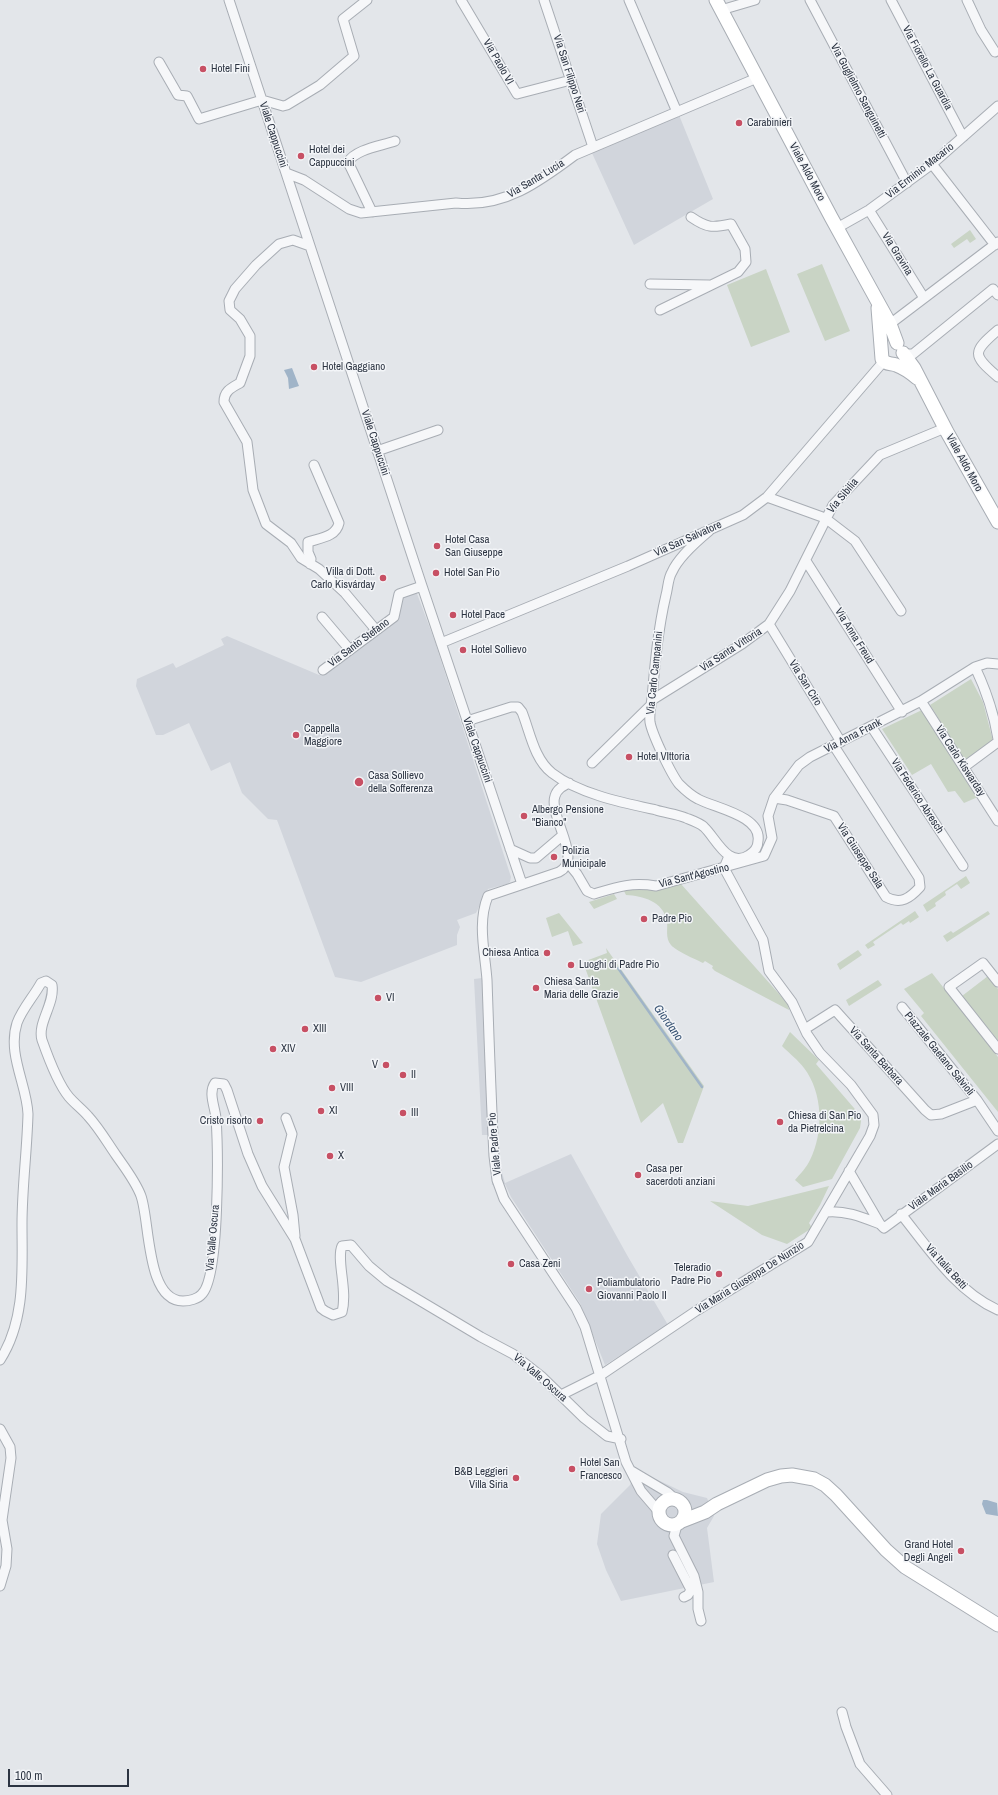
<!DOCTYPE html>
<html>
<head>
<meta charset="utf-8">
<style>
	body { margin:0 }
	#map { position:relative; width:998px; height:1795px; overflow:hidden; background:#e3e6ea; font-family:"Archivo Narrow",sans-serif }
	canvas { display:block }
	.scale { position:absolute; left:8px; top:1769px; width:121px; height:18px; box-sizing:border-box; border:2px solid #2c3442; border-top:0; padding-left:5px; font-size:12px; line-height:14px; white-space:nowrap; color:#2c3442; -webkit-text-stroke:3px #f3f5f8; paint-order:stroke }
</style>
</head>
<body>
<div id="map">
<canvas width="998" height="1795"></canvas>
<div class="scale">100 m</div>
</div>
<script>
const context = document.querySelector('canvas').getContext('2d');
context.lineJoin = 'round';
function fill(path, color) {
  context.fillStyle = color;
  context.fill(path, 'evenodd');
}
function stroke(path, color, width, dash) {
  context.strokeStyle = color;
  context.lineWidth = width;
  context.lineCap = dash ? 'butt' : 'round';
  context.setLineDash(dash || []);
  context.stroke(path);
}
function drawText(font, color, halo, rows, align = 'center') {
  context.font = font + ' "Archivo Narrow",sans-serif';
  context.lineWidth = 3;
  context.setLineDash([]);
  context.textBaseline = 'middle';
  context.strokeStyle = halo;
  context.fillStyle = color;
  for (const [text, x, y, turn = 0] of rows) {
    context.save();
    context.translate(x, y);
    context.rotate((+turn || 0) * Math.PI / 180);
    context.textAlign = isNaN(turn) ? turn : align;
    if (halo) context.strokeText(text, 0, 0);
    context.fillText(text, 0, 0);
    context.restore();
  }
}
const built = new Path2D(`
	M679,115L713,199L634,245L592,153Z
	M416,591L434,639L511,877L510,882L507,884L488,889L476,913L457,920L460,927L457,935V945L361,982L335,977L277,820L268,819L242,793L230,762L211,771L189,723L163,735H156L136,686L137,679L173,663L176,668L224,645L221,639L227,636L319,675L325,673L398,618L400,597Z
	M482,978L488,981L497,1155L505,1183L571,1154L627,1255L668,1325L605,1365L580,1303L511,1197L505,1184L492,1185L489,1135H482L474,979Z
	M637,1470L683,1492L707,1498L714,1516L707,1528L714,1582L621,1601L606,1570L597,1544L601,1514L630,1485Z`);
const green = new Path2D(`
	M970,230L976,239L970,243L967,239L954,248L951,244Z
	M822,264L850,331L825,341L797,274Z
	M766,269L790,332L751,347L727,285Z
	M971,679L983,702L993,741L965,761L930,705Z
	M922,710L978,797L964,803L955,791L948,792L931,764L912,775L882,729Z
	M966,876L970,883L961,889L957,884L945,892L946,895L935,903L936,906L927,912L923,905Z
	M681,884L788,1004L789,1010L715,971L712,968L713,966L705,961L703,963C695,959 676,951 671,945C665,938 668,929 667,921C663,901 643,896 626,895L623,889L631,888L657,890Z
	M614,894L617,899L594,909L589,902Z
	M915,911L919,917L910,923L909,921L903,925L901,923L873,942L875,945L868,949L865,945Z
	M988,911L990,914L947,942L943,936L951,931L953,933Z
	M559,913L583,943L573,946L568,931L552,937L546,918Z
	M606,948L704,1086L683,1143H678L663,1103L641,1123L583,962L607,953Z
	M858,950L862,955L840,970L837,964Z
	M932,973L998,1057V1112L921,1016L924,1013L904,989Z
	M988,976L998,989V1041L962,996Z
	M878,980L882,985L849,1006L846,1000Z
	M790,1032L819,1060L816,1064L860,1115L861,1121L860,1128L832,1179L803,1187L795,1180C800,1174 807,1167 810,1160C824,1132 823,1093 804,1068C798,1060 789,1053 782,1046Z
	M829,1186L820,1205L809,1223L812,1228L787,1244L762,1235L710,1201L748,1206Z`);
const water = new Path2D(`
	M292,368L299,386L289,389L288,378L284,370Z
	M983,1500H987L997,1503L998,1516L986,1514L982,1504Z`);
const stream = new Path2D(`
	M618,968L702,1087`);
const street = new Path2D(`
	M229,0L422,586L522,884
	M461,0L517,94L571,80
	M544,0L593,147
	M629,0L677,112
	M810,0L907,183
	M891,0L963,137
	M967,0L981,30L995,52
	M721,10L755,0
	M159,62L178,95L187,96L199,119L262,100L283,106L287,105L320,85L354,56L343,19L367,0
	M932,164L995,245
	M286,173L304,180L349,209L361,213L456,203C504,208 539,182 575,155L757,78
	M869,210L924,298
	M372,212L348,162C356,149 381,146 395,141
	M837,228L869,210L932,164L998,106
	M310,246L293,240L279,244L256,265L235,289L229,301L230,310L240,319L250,336V356L240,383C231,388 224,391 224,402L247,442L253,490L266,524L291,543L301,558L319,569L345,593L376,630
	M650,284L709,285
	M660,310L738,272L746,262L745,249L731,224C712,228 707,228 691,217
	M890,324L998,242
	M998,330C972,352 972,355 998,377
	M904,354H913L993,289L998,295
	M377,451L438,430
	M767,497L825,518L855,541L901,611
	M806,561L902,712
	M310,564L311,559L308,552V542C320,538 336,537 339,523L314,465
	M322,617L350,650
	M769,624L841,742
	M441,643L628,566L743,515L767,497L884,361
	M975,667C986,690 994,714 998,739
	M323,670L394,617L399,594L422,586
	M652,700L742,644L769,624L790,591L833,505L880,455L945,428
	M921,701L998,821
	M467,721L511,707H518L522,712C530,732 534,759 552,773C579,794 624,803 656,810C665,813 677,814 686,818C691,820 700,823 704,827C716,838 728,869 749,855C754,852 758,847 758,841C762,816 715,808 698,799C692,796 684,789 679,784C671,774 652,734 650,722C649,713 651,706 652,698C655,663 658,629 666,595C668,588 668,578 672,572C678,558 697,541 709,531
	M871,726L963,866
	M592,763L650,706
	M964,767L998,742
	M569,783C563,786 557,789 555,796C548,816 584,860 559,872L488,896C477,923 485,952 487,980C489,1039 491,1097 494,1156L497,1180L504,1199L576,1308L585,1327L626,1462L641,1491L659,1512
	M774,798L787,800L834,816L886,897C901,905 910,898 920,887L919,878L834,746
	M510,849L530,858H536L563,835
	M568,863L577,874L587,891L594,894C617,887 631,882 656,886L764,856L772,838L768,816L774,798L799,765L810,757L921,701L975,667L987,663L998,664
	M998,982L983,963L949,987L998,1049
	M902,1007L977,1100L998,1131
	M805,1029L835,1010L925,1110L931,1115L941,1114L977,1100
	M286,1118L292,1134L284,1167L293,1215L295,1236
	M849,1171L880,1224L884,1228L998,1144
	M826,1212C845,1210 862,1217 880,1224
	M901,1214C929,1249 956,1291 998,1310
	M0,1360C26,1320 22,1269 22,1224C22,1188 27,1151 28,1114C27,1085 7,1054 17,1023C22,1009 34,996 41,983L46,981L52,985C55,1004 37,1023 42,1040C48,1057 58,1084 69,1097C75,1104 82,1109 88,1116C99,1128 107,1142 116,1155C125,1168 136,1182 141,1196C150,1221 146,1301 183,1301C189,1301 198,1299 202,1294C220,1276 218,1147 216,1118C215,1107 208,1093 215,1083L224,1084L227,1090L248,1154L262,1186L295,1239L321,1308L325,1311L333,1315L342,1312C348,1290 336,1260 342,1246L351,1245L369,1266L387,1281L481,1337L513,1354L541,1376L584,1418L607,1436L621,1439
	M561,1395L601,1375L696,1311L808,1242L870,1136L874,1125L873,1115L851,1085L820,1053L807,1034L792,1002L769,971L763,940L724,868L729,856
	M0,1429L10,1447L11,1458L2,1520L7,1549L6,1566L0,1586
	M630,1470L667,1492L675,1499
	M677,1525L674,1536L694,1576L698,1592V1609L701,1621
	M673,1555L691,1590L688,1595L684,1597
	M842,1712L846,1727L860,1764L887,1795`);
const secondary = new Path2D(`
	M716,0L831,217L890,324L897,343
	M878,308L882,359C886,365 890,363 896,365C904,368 911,373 917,378
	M903,353L914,368L947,432L998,522
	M659 1512a13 13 0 1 1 26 0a13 13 0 1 1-26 0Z
	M682,1521L705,1512L717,1504L767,1480L781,1476L792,1475L814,1479L825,1485L836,1495L886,1550L905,1567L998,1625`);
const markers = [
	[203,69,4,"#c75064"],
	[739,123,4,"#c75064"],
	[301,156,4,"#c75064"],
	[314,367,4,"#c75064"],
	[437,546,4,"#c75064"],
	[436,573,4,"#c75064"],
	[383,578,4,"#c75064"],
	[453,615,4,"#c75064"],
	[463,650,4,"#c75064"],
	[296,735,4,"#c75064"],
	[629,757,4,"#c75064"],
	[359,782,5,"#c75064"],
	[524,816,4,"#c75064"],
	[554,857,4,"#c75064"],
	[644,919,4,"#c75064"],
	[547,953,4,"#c75064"],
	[571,965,4,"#c75064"],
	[536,988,4,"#c75064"],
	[378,998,4,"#c75064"],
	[305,1029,4,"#c75064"],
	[273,1049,4,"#c75064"],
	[386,1065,4,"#c75064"],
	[403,1075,4,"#c75064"],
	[332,1088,4,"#c75064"],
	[321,1111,4,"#c75064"],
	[403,1113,4,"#c75064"],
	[260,1121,4,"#c75064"],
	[780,1122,4,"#c75064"],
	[330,1156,4,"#c75064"],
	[638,1175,4,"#c75064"],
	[511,1264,4,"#c75064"],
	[719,1274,4,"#c75064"],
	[589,1289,4,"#c75064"],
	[572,1469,4,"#c75064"],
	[516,1478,4,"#c75064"],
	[961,1551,4,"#c75064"]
];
const streetNames = [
	["Via Paolo VI",498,62,60],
	["Via Fiorello La Guardia",927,68,62],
	["Via San Filippo Neri",569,74,72],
	["Via Guglielmo Sanguinetti",858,91,62],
	["Viale Cappuccini",273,135,72],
	["Via Erminio Macario",920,171,-38],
	["Viale Aldo Moro",807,172,62],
	["Via Santa Lucia",536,179,-31],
	["Via Gravina",897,254,58],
	["Viale Cappuccini",375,443,72],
	["Viale Aldo Moro",964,463,61],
	["Via Sibilia",843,496,-50],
	["Via San Salvatore",688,539,-24],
	["Via Anna Freud",854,636,58],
	["Via Santo Stefano",359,643,-37],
	["Via Santa Vittoria",731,650,-33],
	["Via Carlo Campanini",655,673,-84],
	["Via San Ciro",805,683,58],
	["Via Anna Frank",853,736,-27],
	["Viale Cappuccini",477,750,71],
	["Via Carlo Kiswarday",960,761,57],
	["Via Federico Abresch",917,796,57],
	["Via Giuseppe Sala",860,856,57],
	["Via Sant'Agostino",694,876,-14],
	["Piazzale Gaetano Salvioli",939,1054,51],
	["Via Santa Barbara",876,1056,48],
	["Viale Padre Pio",495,1144,-95],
	["Viale Maria Basilio",941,1186,-36],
	["Via Valle Oscura",213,1238,-85],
	["Via Italia Betti",946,1267,48],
	["Via Maria Giuseppa De Nunzio",750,1278,-32],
	["Via Valle Oscura",540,1378,41]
];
const poiNames = [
	["Hotel Fini",211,69],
	["Carabinieri",747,123],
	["Hotel dei",309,150],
	["Cappuccini",309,163],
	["Hotel Gaggiano",322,367],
	["Hotel Casa",445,540],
	["San Giuseppe",445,553],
	["Villa di Dott.",375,572,"right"],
	["Carlo Kisvárday",375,585,"right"],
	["Hotel San Pio",444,573],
	["Hotel Pace",461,615],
	["Hotel Sollievo",471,650],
	["Cappella",304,729],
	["Maggiore",304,742],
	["Hotel VIttoria",637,757],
	["Casa Sollievo",368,776],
	["della Sofferenza",368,789],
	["Albergo Pensione",532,810],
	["\"Bianco\"",532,823],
	["Polizia",562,851],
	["Municipale",562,864],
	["Padre Pio",652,919],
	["Chiesa Antica",539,953,"right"],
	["Luoghi di Padre Pio",579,965],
	["Chiesa Santa",544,982],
	["Maria delle Grazie",544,995],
	["VI",386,998],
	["XIII",313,1029],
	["XIV",281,1049],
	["V",378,1065,"right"],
	["II",411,1075],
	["VIII",340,1088],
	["XI",329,1111],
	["III",411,1113],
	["Chiesa di San Pio",788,1116],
	["da Pietrelcina",788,1129],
	["Cristo risorto",252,1121,"right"],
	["X",338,1156],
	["Casa per",646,1169],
	["sacerdoti anziani",646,1182],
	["Casa Zeni",519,1264],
	["Teleradio",711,1268,"right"],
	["Padre Pio",711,1281,"right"],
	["Poliambulatorio",597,1283],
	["Giovanni Paolo II",597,1296],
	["Hotel San",580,1463],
	["Francesco",580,1476],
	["B&B Leggieri",508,1472,"right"],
	["Villa Siria",508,1485,"right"],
	["Grand Hotel",953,1545,"right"],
	["Degli Angeli",953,1558,"right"]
];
const waterNames = [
	["Giordano",668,1023,55]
];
fill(built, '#d1d5dc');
fill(green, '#c9d4c5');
fill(water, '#a0b4c8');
stroke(stream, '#a0b4c8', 2.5);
stroke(street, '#a8adb4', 11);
stroke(secondary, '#a8adb4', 15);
stroke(street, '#f6f7f9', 9);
stroke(secondary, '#fff', 13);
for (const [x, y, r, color] of markers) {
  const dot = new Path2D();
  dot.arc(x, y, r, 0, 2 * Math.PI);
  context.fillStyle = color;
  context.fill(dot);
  stroke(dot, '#f3f5f8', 1.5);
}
drawText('11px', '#2c3442', '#f3f5f8', streetNames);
drawText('11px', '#2c3442', '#f3f5f8', poiNames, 'left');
drawText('italic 12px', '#385373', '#f3f5f8', waterNames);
</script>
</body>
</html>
